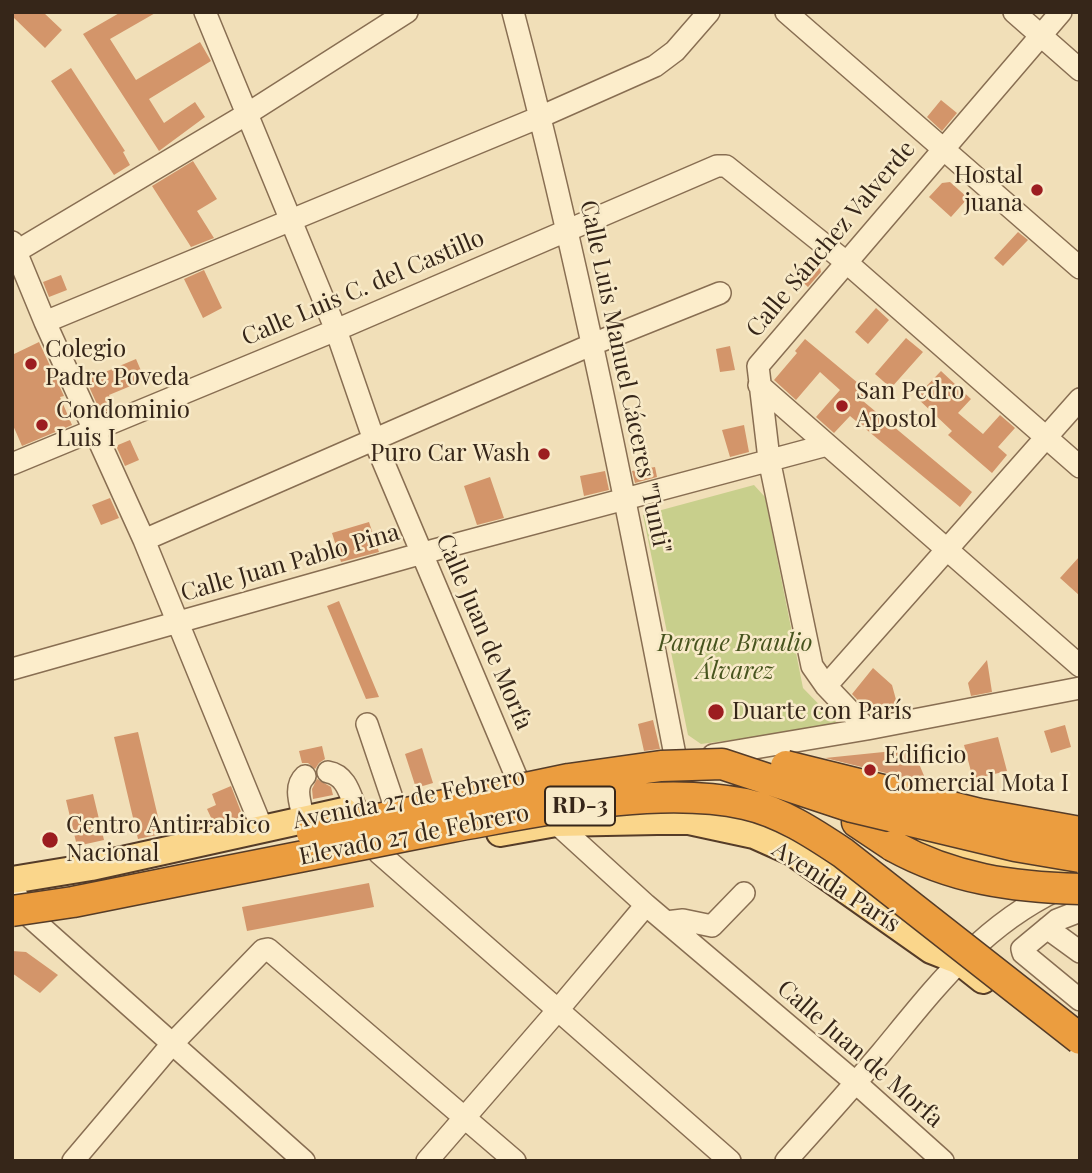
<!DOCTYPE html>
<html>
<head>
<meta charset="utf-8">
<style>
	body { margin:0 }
	#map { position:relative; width:1092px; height:1173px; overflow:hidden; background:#f1dfb8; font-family:"Playfair Display",serif }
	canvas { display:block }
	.frame { position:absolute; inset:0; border:14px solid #362619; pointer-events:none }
</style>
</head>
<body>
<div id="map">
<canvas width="1092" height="1173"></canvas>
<div class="frame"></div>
</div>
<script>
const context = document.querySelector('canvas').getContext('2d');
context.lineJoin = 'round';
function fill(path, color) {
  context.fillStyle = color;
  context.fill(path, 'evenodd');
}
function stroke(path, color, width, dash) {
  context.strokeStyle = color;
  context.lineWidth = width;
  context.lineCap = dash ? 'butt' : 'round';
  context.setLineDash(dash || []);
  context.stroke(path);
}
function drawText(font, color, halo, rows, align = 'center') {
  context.font = font + ' "Playfair Display",serif';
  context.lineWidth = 5;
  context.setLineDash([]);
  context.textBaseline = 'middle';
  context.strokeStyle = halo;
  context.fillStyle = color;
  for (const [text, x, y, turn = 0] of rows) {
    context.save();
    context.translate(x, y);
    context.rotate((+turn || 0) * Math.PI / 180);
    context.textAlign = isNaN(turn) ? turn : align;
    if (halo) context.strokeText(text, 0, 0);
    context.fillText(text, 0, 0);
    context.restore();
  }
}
const green = new Path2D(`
	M754,485L765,497L803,688L840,726L701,744L688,735L643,515Z`);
const building = new Path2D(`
	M12,12H43L62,30L45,48L12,16Z
	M121,12H157L110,39L136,80L200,42L211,61L149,99L164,123L195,102L205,117L159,151L83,34Z
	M71,68L125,151L123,152L130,165L114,175L51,81Z
	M941,100L957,113L942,131L927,117Z
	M193,161L217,199L197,211L214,238L191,247L152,186Z
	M950,182L968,198L951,217L929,197L942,183Z
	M1018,232L1028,240L1003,266L994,258Z
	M809,256L820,267L821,272L808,287L794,274Z
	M204,270L222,308L203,318L184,279Z
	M61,275L67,290L49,297L43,282Z
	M876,308L889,320L868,344L855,332Z
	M906,338L923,352L891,388L875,374Z
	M805,339L870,393L863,401L972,492L960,507L850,416L834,433L816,417L840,390L820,372L796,400L774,380L797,353L795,351Z
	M39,342L64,396L60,397L72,425L22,446L12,423V355Z
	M730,346L735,370L720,372L716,349Z
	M136,359L145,380L109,395L114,408L101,413L86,380Z
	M941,371L971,399L958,413L983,434L1000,415L1015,428L998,447L1007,455L992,473L948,435L952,431L916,397Z
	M744,425L749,452L730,457L722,430Z
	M130,440L139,460L125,466L117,448L118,445Z
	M655,467L657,477L635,483L632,471Z
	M605,471L609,490L584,496L580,476Z
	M490,477L504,518L477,525L464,486Z
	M110,498L119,518L101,525L92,505Z
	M369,522L379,552L341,562L332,533Z
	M1080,556V596L1060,578Z
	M339,601L379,697L366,699L327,606Z
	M987,660L992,692L971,696L968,683Z
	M873,668L892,685L898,707L870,713L852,694Z
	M653,720L660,749L644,751L638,724Z
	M1065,725L1071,747L1051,753L1044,731Z
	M138,732L162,834L138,839L114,737Z
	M998,737L1007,771L973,779L964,745Z
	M322,746L325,759L319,763L315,769L308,763H302L299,751Z
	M422,748L433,783L416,788L405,754Z
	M913,749L927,783L825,758Z
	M317,779L331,787L333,795L313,799L312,789Z
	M231,786L243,817L214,824L207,809L216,805L212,794Z
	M93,794L104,840L77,846L66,800Z
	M369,883L374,907L247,931L242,907Z
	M12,951L26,952L58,975L40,993L12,973Z`);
const minor = new Path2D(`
	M205,12L336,330L374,440L516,776L556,823L646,905L856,1083L943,1161
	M513,12C578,258 627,506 675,755
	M786,12L1080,268
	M1014,12L1080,70
	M12,242L45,322L144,540L262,828
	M12,254L247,114L407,12
	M45,322L540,117L655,66L675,51L709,12
	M759,385L1080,666
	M12,464L336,330L717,166H726L846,262L1080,467
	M144,540L593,344L720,293
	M12,669L423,553L827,445
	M826,686L1080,399
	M367,724L393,801
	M867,729L826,686L812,666L769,459L758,366L1061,12
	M713,755L867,729L1080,688
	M328,772C346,775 350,794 356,809
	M304,820C301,805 293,787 305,776
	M379,853L730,1161
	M12,888L30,917L304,1161
	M1080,911L1057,920L1022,949L1023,953L1080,1000
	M666,922L683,920L712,926L744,893
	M1047,928L1080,952
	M73,1161L172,1044L263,950L268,949L515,1161
	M427,1161L557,1011L646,905
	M786,1161C818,1125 851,1089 882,1052C935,988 980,927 1057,890`);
const major = new Path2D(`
	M500,833L556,823L657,821H689L754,835L792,852L931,950L959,961L983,980
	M907,841L960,857L1080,875
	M12,880L91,867L344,811`);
const highway = new Path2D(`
	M857,822L893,846`);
const highwayBridge = new Path2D(`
	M786,766L980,814L1080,832
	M312,833L569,779L661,766L722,764L852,807L1015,846L1080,857
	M893,846C953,879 1012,887 1080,889
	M12,911L73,902C199,877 325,851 451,827C541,811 655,785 745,804C781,812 813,833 843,853L1080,1039`);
const markers = [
	[1037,190,7,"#9c1d20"],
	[31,364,7,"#9c1d20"],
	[842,406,7,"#9c1d20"],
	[42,425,7,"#9c1d20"],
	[544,454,7,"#9c1d20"],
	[716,712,9,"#9c1d20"],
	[870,770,7,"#9c1d20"],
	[50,840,9,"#9c1d20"]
];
const shields = [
	[580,806,70]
];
const shieldNames = [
	["RD-3",580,806]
];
const poiNames = [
	["Hostal",1023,176,"right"],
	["juana",1023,204,"right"],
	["Colegio",45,350],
	["Padre Poveda",45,378],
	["San Pedro",856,392],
	["Apostol",856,420],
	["Condominio",56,411],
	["Luis I",56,439],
	["Puro Car Wash",530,454,"right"],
	["Duarte con París",732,712],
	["Edificio",884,756],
	["Comercial Mota I",884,784],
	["Centro Antirrabico",66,826],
	["Nacional",66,854]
];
const streetNames = [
	["Calle Sánchez Valverde",831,239,-50],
	["Calle Luis C. del Castillo",363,288,-23],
	["Calle Luis Manuel Cáceres \"Tunti\"",625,377,78],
	["Calle Juan Pablo Pina",290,563,-16],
	["Calle Juan de Morfa",484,632,67],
	["Avenida 27 de Febrero",409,799,-11],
	["Elevado 27 de Febrero",414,835,-11],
	["Avenida París",836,887,33],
	["Calle Juan de Morfa",860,1054,41]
];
const parkNames = [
	["Parque Braulio",735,644],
	["Álvarez",735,672]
];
fill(green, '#c8cf8c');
fill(building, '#d3956a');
stroke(minor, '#886e52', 24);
stroke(major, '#553c28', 30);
stroke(highway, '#553c28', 33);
stroke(minor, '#fcedcb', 21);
stroke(major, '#fad68b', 26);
stroke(highway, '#eb9d3f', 30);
stroke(highwayBridge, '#553c28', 33, []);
stroke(highwayBridge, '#eb9d3f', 30);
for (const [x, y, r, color] of markers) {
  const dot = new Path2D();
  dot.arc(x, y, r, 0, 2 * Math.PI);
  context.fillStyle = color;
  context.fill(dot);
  stroke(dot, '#f8eac8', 2.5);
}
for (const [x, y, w] of shields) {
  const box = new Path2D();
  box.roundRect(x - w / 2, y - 19.5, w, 39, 5);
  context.fillStyle = '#f8eac8';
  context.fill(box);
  stroke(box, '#362619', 2);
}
drawText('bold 23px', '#362619', null, shieldNames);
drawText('24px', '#362619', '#f8eac8', poiNames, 'left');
drawText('24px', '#362619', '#f8eac8', streetNames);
drawText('italic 24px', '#47541e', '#f8eac8', parkNames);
</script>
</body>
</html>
